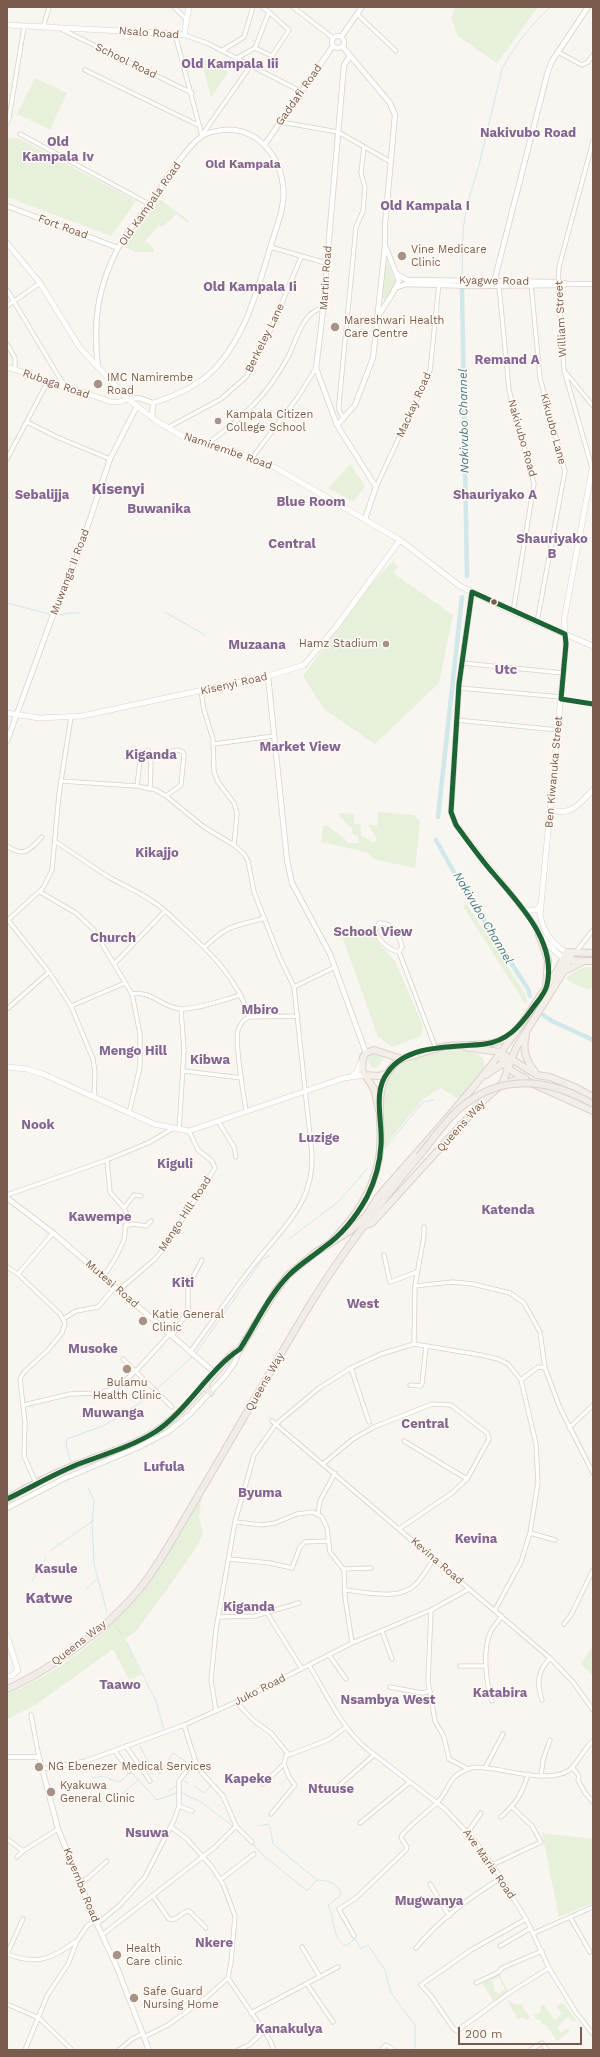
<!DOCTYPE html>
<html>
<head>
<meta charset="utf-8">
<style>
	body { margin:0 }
	#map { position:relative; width:600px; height:2057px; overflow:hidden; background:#f9f5f0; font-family:"Work Sans",sans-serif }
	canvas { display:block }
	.frame { position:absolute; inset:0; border:8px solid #7a5c4d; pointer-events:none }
	.scale { position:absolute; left:458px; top:2027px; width:124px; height:18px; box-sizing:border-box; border:2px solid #7a5c4d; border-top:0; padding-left:5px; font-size:12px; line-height:14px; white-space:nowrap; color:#7a5c4d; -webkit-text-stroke:3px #fffaf3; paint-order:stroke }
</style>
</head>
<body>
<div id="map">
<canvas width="600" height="2057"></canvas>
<div class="frame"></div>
<div class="scale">200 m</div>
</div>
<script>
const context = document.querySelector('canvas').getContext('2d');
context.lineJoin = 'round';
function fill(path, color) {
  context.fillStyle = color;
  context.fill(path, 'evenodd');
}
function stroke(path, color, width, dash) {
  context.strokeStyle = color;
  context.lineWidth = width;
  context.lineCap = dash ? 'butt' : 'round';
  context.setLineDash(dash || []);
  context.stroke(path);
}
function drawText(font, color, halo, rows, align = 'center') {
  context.font = font + ' "Work Sans",sans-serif';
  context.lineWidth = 3;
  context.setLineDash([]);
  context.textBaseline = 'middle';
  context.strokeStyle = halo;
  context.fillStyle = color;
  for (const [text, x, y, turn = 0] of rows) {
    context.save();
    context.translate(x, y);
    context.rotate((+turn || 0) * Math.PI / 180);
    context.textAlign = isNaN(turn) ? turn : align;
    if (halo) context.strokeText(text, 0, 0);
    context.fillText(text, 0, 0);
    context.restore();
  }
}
const green = new Path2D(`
	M456,7H538L497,63L458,36L451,18Z
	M201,58L228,72L211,98Z
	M35,78L67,93L50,130L17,114Z
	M7,138H18L136,201L111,236L7,197Z
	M158,198L188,220V223L177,214L162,227L160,225L145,241L154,249V252H136L125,247Z
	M387,262L396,282L385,301L382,297L385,263Z
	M350,464L365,486L354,501L350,500L328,488Z
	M393,561L398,567L393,573L453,615L439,683L375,744L324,709L303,676L365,591Z
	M378,812L413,815L420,821L415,868L377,860L366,852L321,842L323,827L326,825L344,838L348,843H359L358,836L351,834L353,829L340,817L339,813L354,814V824H360L361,835L374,843L377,839L368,824L377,826Z
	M467,904L524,992L527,1001L526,1005L463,906Z
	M368,928L381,946L395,961L423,1026L421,1036L393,1047L378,1037L341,933Z
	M585,967H593V987L589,990L570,982L566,978L575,971Z
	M451,1050C503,1050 483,1075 463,1102L441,1088L423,1099L384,1147C384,1132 381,1098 384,1086C391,1061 429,1053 451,1050Z
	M375,1053L384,1058L377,1068L372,1067L366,1058Z
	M202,1494L199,1517L203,1534L194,1551L168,1588L136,1631L125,1639L141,1674L129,1680L113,1649L37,1704L7,1719V1694C100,1657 157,1579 202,1494Z
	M593,1645V1676L581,1664Z
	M542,1833L593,1839V1903L559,1917Z
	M499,1973L508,1992L502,1995L500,1992L505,1990L499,1977L492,1980L495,1991L502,1996L493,2001L482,1982Z
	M507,2000L517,2005L521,2004L530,2018L527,2020L523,2017L518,2019Z
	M563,2003L576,2020L574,2022L568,2017L560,2024L558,2029L561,2033L568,2028L570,2031L557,2041L546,2025H543L540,2020H537L534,2015L540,2013L541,2006L544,2005L555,2020L562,2014L556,2006Z`);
const stream = new Path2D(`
	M462,276L463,230L467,205L479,165L502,69C514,46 531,25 550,7
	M529,474V475
	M7,603L49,614
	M165,612L205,635
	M59,615L68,613H80
	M385,1148L423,1102L434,1100
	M289,1239L339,1201L367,1169
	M196,1353L262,1260L270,1255
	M157,1389L192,1357
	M71,1462L66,1446L67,1439L103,1426L140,1403L154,1392
	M88,1488L94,1500L92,1523L94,1564L107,1612
	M50,1551L94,1520
	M32,1581L46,1558
	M86,1589L97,1579
	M116,1626L121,1634
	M127,1643L156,1701L164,1730
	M140,1746L146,1758L160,1774L173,1753L189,1764
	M193,1766L201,1774
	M200,1766L207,1775
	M93,1778L102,1776L118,1782L121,1781L129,1773H132L157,1800L177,1793
	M181,1779L188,1783
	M194,1786L204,1793L211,1786
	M169,1791L177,1785
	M180,1792L201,1802L234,1827
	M116,1799L138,1780
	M260,1826L268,1824L270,1827L273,1844L316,1879
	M253,1844L264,1856L306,1890H308L317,1880C327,1880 336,1883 341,1892L340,1896L328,1905C336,1920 330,1933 345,1946L355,1939L361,1949L368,1945L385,1970L391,1993L415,2025V2050`);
const canal = new Path2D(`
	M462,290L467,576
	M438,817L462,597
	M436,840L460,883L528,989L530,996
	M543,1015L552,1021L593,1040`);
const minor = new Path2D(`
	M174,7L186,19
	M293,7L333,38
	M357,14L396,51
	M43,28L49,7
	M61,29L192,93
	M175,34L202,136
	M184,35L207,43L302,92
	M255,48L272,56L289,30L269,12
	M223,50L244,37L253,7
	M558,52L582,65L588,62L593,55
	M237,58L255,48L269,12L262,7
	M85,70L200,126
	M281,122L338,132L391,162
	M7,123L9,118L24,27
	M20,134L149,204
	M202,135L251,65
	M270,247L326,263
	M531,284L540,378L565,471L537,622
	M499,286L509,390L534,484L513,612
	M7,290L65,387
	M7,306L40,283
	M7,344L15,358V369
	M566,373L593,406
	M344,419L339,410V403L356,227L363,211L365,187L361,173L364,147
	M27,422L57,437L110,459
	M167,428L221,399L246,377L272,327L301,257
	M207,444C243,418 268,395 289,355C297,339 303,311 323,308
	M252,458L298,397L316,368
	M7,459L48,381
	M592,468L564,370L558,285L559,267L593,141
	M376,487L430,371L439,283
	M462,663L563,673
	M459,688L561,697
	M201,691L204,710L213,739L214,772L218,782L234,803L237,814L234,845
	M456,720L558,730
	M214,744L274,736
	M148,750L151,763L150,789
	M61,781L137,786L156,790L166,796L204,827L234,845L244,854L248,861L254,892L279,956L294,987L312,1154C314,1204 283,1227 255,1263C232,1292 212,1323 190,1352
	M137,786L141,752
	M166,796L181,785L184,755L183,752L178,750L168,752
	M56,842C73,853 90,865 107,876C122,885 138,891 152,901C162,907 170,915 178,923C207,949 238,978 249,1017
	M7,846C25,858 29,850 42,837
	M40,892L76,913L93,929L132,994L140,1034V1067L129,1113
	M8,920L49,972L71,1006L93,1059L95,1072L94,1097
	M7,921L43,888L52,870L59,794L71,717
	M379,923C394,923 399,934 402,947L399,952C387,949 381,942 375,932Z
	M205,947C230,923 234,927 265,918
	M399,952L436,1049
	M575,953L593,930
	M115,963L165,911
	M294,987L335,967
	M132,994C152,990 162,1008 181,1009C200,1009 222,1000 241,995
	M71,1006L125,983
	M7,1009L49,972
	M184,1071L242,1078
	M246,1111C244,1096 234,1041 238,1030C240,1025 244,1019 249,1017L298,1016
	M218,1121L234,1147L236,1157
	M179,1130L184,1050L181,1009
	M7,1195L107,1160L150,1142L172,1129
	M124,1208L134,1195L141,1196
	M125,1226L133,1224L146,1226L151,1221
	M384,1255L390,1282L417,1272
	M7,1267L18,1274L60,1314L65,1323L62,1333L48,1350L24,1372L20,1379L25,1423L24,1456L36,1483
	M18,1274L53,1233
	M104,1276L116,1257L124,1240L127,1215L124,1208L110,1192L107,1160
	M415,1286L453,1282L473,1284L510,1293L524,1303L540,1332L545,1368L560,1408L593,1473
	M119,1290L155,1259L165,1247L215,1168L212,1161L198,1150L189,1131
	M63,1319L76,1311L98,1307L115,1287
	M172,1336L188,1311V1286L202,1260
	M414,1344L415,1286L424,1236V1227
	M123,1359L172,1407
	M351,1368L369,1422
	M521,1380L538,1367L545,1368
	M410,1385L420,1386L422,1384L426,1346
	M24,1405L70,1394L100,1393L116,1388L136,1371L170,1334
	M272,1421L550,1658L573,1682L593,1710
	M569,1428L593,1405
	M404,1441L467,1479
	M323,1464L353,1439L374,1427L432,1404L451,1405L487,1433L489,1439L467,1479L452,1493L399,1529
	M318,1513L320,1501L335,1473
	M235,1522L263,1525L275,1523L297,1514L313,1512L322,1517L327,1528L330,1552L344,1570L345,1597L352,1643
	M530,1533L555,1540
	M229,1559L270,1563L292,1568L300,1547L305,1542L328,1541
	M343,1569L371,1568
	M345,1590C365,1592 399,1601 415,1585C423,1577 428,1567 434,1559
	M431,1610L428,1682L435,1721L444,1737L449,1759L468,1769
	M267,1613L302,1669
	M219,1617L255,1616L299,1603
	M564,1624L571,1615L593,1570
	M382,1631L392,1659
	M329,1655L346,1679
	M309,1665C326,1693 341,1728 367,1749L445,1809L476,1842L501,1878L526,1919L549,1968L575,2011L593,2034
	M460,1666H486
	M390,1687L422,1693L430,1691
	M542,1700C536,1683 538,1671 550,1658
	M492,1701C486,1683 482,1648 491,1631C494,1626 498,1621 502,1616
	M236,1702L253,1720L271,1733L289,1755
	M216,1711L211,1680L216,1629L235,1522L254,1455L276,1424L319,1388L351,1368L381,1354L414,1344L481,1355L498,1359L508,1364L521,1380L536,1444L538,1482L530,1533L521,1562L495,1610
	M31,1715L39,1757
	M126,1746L150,1781
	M115,1751L129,1771
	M195,1760L202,1773L223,1796L236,1826L252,1842
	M572,1767L579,1776L578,1780L585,1793L593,1802
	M485,1768L503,1734
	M42,1769L86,1761L184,1725L236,1702L352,1643L431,1610L469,1589
	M541,1776L543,1760L550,1740
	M263,1784L284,1764L286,1756L328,1740L346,1727
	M333,1791L374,1755
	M179,1806L192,1811
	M271,1814L295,1785L289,1777L284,1764
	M501,1817C516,1803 522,1795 528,1774
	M360,1823L410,1782
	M468,1832L481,1813
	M7,1839L23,1851
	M17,1857L23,1851L58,1829
	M492,1865L541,1842L532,1826L512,1807
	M220,1880L254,1854
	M81,1882L88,1878L107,1861
	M430,1884L449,1916
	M153,1896L169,1919C176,1922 182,1911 189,1911L206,1928
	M570,1917L590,1952
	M526,1919L471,1950L421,1985L431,1996L453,2028L457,2031L509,1993L549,1968
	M97,1924L120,1905L145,1877L174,1820L179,1806V1781L195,1760L184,1725
	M534,1933L593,1907
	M102,1935L214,1848L236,1826
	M354,1936L339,1909L356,1898L406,1850L407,1847L401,1838L402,1835C412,1823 425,1814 436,1804C451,1789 446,1776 471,1768C476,1766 481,1768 486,1768C509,1770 547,1783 568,1771C575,1768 584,1748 593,1741
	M500,1946L531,1928
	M302,1947L320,1977
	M416,1948C439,1920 470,1897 501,1878
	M7,1954C36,1965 51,1960 76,1941
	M7,1954L23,1919
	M228,1978L270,2040L274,2050
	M476,1983L499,1972L502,1968L542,1951
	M307,1984L333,2022
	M9,2005L39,2018L72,2050
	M251,2013L338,1967
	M144,2037L168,2025L207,1997L228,1978L231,1962L235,1916L223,1884L212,1867L187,1839L171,1827
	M25,2050L47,1996L68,1964L77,1941L87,1926L95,1920
	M119,2050L132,2039L142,2034
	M238,2050L249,2045L264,2031
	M381,2050L386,2045L394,2050
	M530,2050L542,2043L547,2050`);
const tertiary = new Path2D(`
	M332 42a6 6 0 1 1 12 0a6 6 0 1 1-12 0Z
	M341,37L362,7
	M350,56L344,65L322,320L316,368L337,425L376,487L365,519
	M265,144L333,46
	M7,206L118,248
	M397,274L407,280L558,282L568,284H593
	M494,282L548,71L552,61L588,7
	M395,288L406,284L472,286L564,285
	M377,318L391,296L399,281L386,248
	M98,367C93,323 97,288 118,248C127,231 141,216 152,200C164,183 185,148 202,136C208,132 216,131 223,130C257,127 279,155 283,185C286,204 277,225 272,242C259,284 248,330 219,364C203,384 178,395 153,403L139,398L128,399
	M152,418L153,403
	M337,425L355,405L373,358L385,246V225L395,115L390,103L342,46
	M268,676L287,860L292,883L330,954L366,1053
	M7,741L54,612L80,549L110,459L137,406
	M7,1198L53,1233L215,1373
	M7,1508L63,1479L137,1448L168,1432L190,1414L226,1375L235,1362L240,1349
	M7,1757H39L58,1829L95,1920L116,1965L149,2050`);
const secondary = new Path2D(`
	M7,25L160,33L184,35L189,7
	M7,243L40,283L80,348L128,399L155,420L182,436L252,458L276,468L400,540L460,586L513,612L593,646
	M7,367L112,402H119L128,399
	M472,592L459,684L451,812L456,825C478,853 501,881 523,909C538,927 543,945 564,958
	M7,713L39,718L82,716L268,676L304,665L336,627L400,540
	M550,809C570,818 580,803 593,790
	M524,910H536L540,905
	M566,952C551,943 544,933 540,915L566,644L564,620L593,464
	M7,1067L27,1069L43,1074L154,1124L189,1131L344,1078L365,1075
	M352,1076L357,1072L361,1062
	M7,1636L18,1670L12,1676H7`);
const primary = new Path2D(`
	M539,935L548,960L546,986
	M565,959L580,961H593
	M564,971L582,962
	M526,1035C522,1050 526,1060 535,1072
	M465,1047L500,1052L537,1075L550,1077L577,1088L593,1097
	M500,1052C501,1067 513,1072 525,1078
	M365,1075L378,1076L386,1074
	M486,1075L506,1061
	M502,1084L518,1079L527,1081L593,1111
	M379,1110L374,1089L362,1070L363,1057L366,1053L374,1050L402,1059
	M368,1213L378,1197C433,1133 493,1071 538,999C548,984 560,970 566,952L593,953
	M363,1226L372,1223L482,1102L502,1084L516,1048L564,971L571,954
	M332,1241C355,1217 373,1192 379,1158C385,1128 370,1089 394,1065C399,1059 407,1057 415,1055C426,1052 436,1048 447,1046C468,1043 494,1049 512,1034`);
const trunk = new Path2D(`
	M205,1385L210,1393
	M7,1499C29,1486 52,1474 75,1465C102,1454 132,1447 156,1431C186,1411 207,1381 231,1355L240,1349L275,1292L288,1275L316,1252L350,1231L370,1212
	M7,1689C51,1670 107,1628 138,1591C160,1564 177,1531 195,1501C234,1435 272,1368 311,1303C343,1251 380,1203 419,1156`);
const trunkBridge = new Path2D(`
	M419,1156C432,1141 444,1122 459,1109C500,1073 548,1078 593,1104`);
const bus1 = new Path2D(`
	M7,1499C30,1488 52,1475 76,1465C102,1455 131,1447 155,1432C188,1410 208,1370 240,1349C256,1324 269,1295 289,1275C300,1264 312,1257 323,1248C342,1235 356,1217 367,1197C375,1181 380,1163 381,1145C383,1122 372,1092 388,1072C408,1043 454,1048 485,1044C507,1041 519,1027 532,1009C537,1002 545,994 547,985C557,941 519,904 493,873C480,858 468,841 456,825L451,812L459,684L472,592L565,634L566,644L561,699L593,704`);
const markers = [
	[402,256,5,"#a69286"],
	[335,327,5,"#a69286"],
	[98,384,5,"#a69286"],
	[218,421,4,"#a69286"],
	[494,602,3.5,"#7a5c4d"],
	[386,644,4,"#a69286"],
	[143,1321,5,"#a69286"],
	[127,1369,5,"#a69286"],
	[39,1767,5,"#a69286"],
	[51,1792,5,"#a69286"],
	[117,1955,5,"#a69286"],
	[134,1998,5,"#a69286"]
];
const streetNames = [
	["Nsalo Road",149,33,4],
	["School Road",126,61,26],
	["Gaddafi Road",299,95,-55],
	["Old Kampala Road",150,204,-55],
	["Fort Road",63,227,20],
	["Martin Road",326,278,-86],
	["Kyagwe Road",494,281,1],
	["William Street",561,319,-93],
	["Berkeley Lane",265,338,-64],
	["Rubaga Road",56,384,19],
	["Mackay Road",414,405,-66],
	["Kikuubo Lane",553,429,75],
	["Nakivubo Road",522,438,74],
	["Namirembe Road",228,451,19],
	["Muwanga II Road",70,572,-69],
	["Kisenyi Road",234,684,-13],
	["Ben Kiwanuka Street",554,772,-85],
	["Queens Way",461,1126,-48],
	["Mengo Hill Road",185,1214,-57],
	["Mutesi Road",112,1284,41],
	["Queens Way",265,1382,-60],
	["Kevina Road",437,1561,41],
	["Queens Way",79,1643,-38],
	["Juko Road",260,1690,-27],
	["Ave Maria Road",489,1864,55],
	["Kayemba Road",81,1885,68]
];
const poiNames = [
	["Vine Medicare",411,250],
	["Clinic",411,263],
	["Mareshwari Health",344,321],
	["Care Centre",344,334],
	["IMC Namirembe",107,378],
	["Road",107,391],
	["Kampala Citizen",226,415],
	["College School",226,428],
	["Hamz Stadium",378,644,"right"],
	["Katie General",152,1315],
	["Clinic",152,1328],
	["Bulamu",127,1383,"center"],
	["Health Clinic",127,1396,"center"],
	["NG Ebenezer Medical Services",48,1767],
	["Kyakuwa",60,1786],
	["General Clinic",60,1799],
	["Health",126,1949],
	["Care clinic",126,1962],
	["Safe Guard",143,1992],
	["Nursing Home",143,2005]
];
const neighbourhoodNames = [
	["Old Kampala",243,164]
];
const waterNames = [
	["Nakivubo Channel",464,421,-91],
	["Nakivubo Channel",483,918,59]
];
const quarterNames = [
	["Old Kampala Iii",230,64],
	["Nakivubo Road",528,133],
	["Old",58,142],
	["Kampala Iv",58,157],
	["Old Kampala I",425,206],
	["Old Kampala Ii",250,287],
	["Remand A",507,360],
	["Sebalijja",42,495],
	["Shauriyako A",495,495],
	["Blue Room",311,502],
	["Buwanika",159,509],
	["Shauriyako",552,539],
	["B",552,554],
	["Central",292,544],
	["Muzaana",257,645],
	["Utc",506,670],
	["Market View",300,747],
	["Kiganda",151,755],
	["Kikajjo",157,853],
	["School View",373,932],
	["Church",113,938],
	["Mbiro",260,1010],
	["Mengo Hill",133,1051],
	["Kibwa",210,1060],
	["Nook",38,1125],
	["Luzige",319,1138],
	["Kiguli",175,1164],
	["Katenda",508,1210],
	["Kawempe",100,1217],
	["Kiti",183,1283],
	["West",363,1304],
	["Musoke",93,1349],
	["Muwanga",113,1413],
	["Central",425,1424],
	["Lufula",164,1467],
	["Byuma",260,1493],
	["Kevina",476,1539],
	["Kasule",56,1569],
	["Kiganda",249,1607],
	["Taawo",120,1685],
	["Katabira",500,1693],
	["Nsambya West",388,1700],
	["Kapeke",248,1779],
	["Ntuuse",331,1789],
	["Nsuwa",147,1833],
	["Mugwanya",429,1901],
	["Nkere",214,1943],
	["Kanakulya",289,2029]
];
const districtNames = [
	["Kisenyi",118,490],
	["Katwe",49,1599]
];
fill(green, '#e7f0db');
stroke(stream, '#d0e8ea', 1);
stroke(canal, '#d0e8ea', 4.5);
stroke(minor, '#d7d1cb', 5);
stroke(tertiary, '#d7d1cb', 6);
stroke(secondary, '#d9d2cb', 6);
stroke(primary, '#dad1cc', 8);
stroke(trunk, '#dad1cc', 8);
stroke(minor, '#fefefd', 3.5);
stroke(tertiary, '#fefefd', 4.5);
stroke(secondary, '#fefefd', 5);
stroke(primary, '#f3eee8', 6);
stroke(trunk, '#f2ece8', 6);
stroke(trunkBridge, '#dad1cc', 8, []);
stroke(trunkBridge, '#f2ece8', 6);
stroke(bus1, '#1d6434', 5);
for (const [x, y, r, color] of markers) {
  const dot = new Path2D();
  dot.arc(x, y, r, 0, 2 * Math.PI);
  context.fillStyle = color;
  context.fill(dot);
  stroke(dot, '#fffaf3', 1.5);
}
drawText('11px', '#7a5c4d', '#fffaf3', streetNames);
drawText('11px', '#7a5c4d', '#fffaf3', poiNames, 'left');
drawText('bold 12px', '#846695', '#fffaf3', neighbourhoodNames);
drawText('italic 12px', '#437c86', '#fffaf3', waterNames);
drawText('bold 13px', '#846695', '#fffaf3', quarterNames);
drawText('bold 15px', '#846695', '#fffaf3', districtNames);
</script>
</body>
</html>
